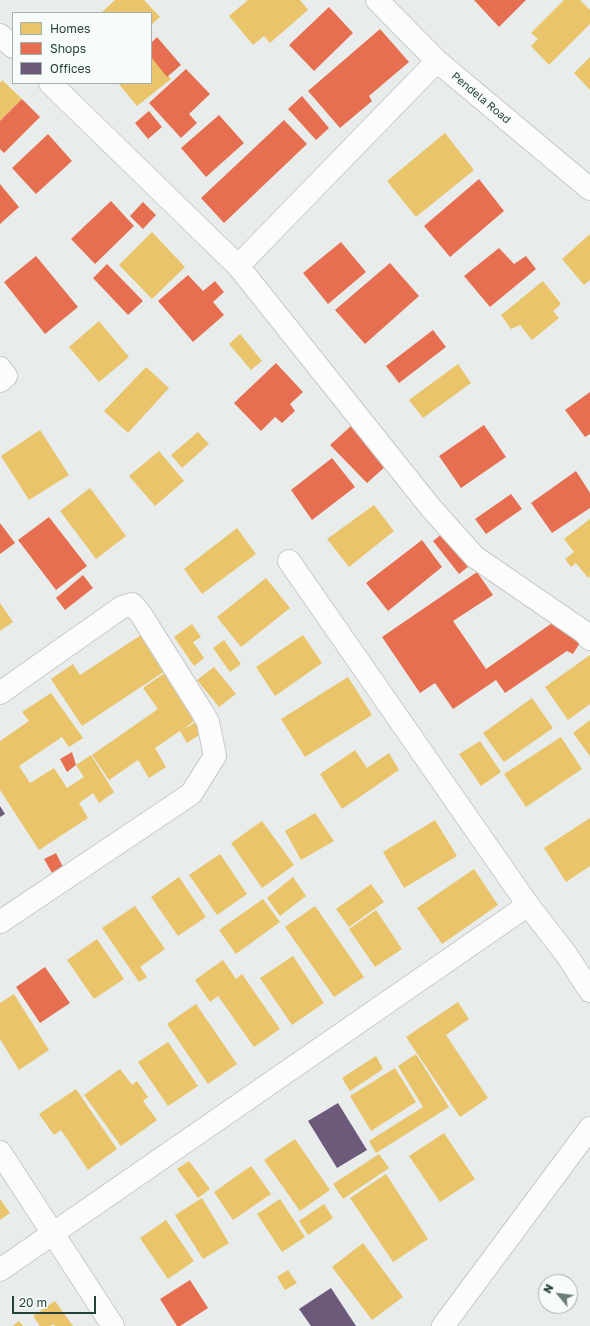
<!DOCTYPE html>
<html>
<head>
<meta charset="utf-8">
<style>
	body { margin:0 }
	#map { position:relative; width:590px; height:1326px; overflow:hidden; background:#e8edeb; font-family:"Golos Text",sans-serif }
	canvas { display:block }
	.legend { position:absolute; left:12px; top:12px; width:140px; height:72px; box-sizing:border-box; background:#f7fbf9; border:1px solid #a3b1ad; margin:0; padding:5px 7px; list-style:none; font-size:12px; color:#24423a }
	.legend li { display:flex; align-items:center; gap:8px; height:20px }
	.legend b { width:20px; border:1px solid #a3b1ad }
	.north { position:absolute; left:538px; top:1274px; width:40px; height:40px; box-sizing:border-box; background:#f7fbf9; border:1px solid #a3b1ad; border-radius:50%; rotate:299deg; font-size:11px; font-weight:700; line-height:16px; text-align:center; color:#24423a }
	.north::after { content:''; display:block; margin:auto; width:14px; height:18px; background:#697e78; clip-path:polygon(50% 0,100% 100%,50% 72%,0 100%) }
	.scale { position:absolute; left:12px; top:1296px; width:84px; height:18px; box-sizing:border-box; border:2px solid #24423a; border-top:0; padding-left:5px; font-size:12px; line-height:14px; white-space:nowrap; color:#24423a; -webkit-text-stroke:3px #f7fbf9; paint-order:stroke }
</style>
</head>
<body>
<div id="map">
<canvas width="590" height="1326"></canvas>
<ul class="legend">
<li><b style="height:11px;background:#e9c46a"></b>Homes</li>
<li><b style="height:11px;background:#e76f51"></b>Shops</li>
<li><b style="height:11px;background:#6d597a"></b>Offices</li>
</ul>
<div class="north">N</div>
<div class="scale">20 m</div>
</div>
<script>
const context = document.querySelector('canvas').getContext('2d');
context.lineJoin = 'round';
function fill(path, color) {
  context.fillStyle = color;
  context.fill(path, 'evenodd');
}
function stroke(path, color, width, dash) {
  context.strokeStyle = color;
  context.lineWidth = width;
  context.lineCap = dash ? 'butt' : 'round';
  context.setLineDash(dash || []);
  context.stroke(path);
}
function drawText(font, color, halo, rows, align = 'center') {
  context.font = font + ' "Golos Text",sans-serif';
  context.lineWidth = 4;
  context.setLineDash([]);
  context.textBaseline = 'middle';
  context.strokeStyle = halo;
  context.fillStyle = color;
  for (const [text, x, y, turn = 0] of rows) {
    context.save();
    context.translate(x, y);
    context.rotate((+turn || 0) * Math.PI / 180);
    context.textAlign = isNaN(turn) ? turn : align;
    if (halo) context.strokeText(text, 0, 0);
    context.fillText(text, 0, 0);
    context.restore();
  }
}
const homes = new Path2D(`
	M115,0H144L160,17L151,25V13H101Z
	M248,0H300L308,10L270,43L264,36L253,45L229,16Z
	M564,0H580L590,10V24L549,65L531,46L538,39L531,33Z
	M151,57L171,79L137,106L118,83H151Z
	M590,57V90L574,73Z
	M2,80L22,99L0,121V83Z
	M445,133L474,170L416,217L387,181Z
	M152,232L185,267L152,299L119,265Z
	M590,234V280L584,285L562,259Z
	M543,281L561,304L553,311L559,318L532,340L520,325L511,329L501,315Z
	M99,321L129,357L99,382L69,347Z
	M240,334L262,361L251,370L229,344Z
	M458,364L471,383L423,418L409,400Z
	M146,367L169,388L128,433L104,411Z
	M40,430L69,475L29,500L1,456Z
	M198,432L209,444L182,468L171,455Z
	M159,451L184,481L155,506L129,476Z
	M90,488L126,536L96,559L60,511Z
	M374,505L394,531L349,567L327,539Z
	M590,519V576L588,578L576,563L571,567L565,559L574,552L564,539Z
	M237,528L256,554L202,594L184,569Z
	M266,578L290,608L241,647L217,617Z
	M0,603L13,622L0,631Z
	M192,624L201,637L193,642L204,658L194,666L174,637Z
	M144,633L168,669L82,726L51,679L73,664L80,675Z
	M303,635L322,663L275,696L256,667Z
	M224,640L241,664L230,672L213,648Z
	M590,655V704L568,720L545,687Z
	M214,667L236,694L219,707L197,680Z
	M166,672L198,718L182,730L196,722L202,733L187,743L180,731L155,748L166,767L149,778L138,760L109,780L92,755L158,709L143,688Z
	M348,677L372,715L305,757L281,719Z
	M51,693L83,738L69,747L62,737L19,766L30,783L54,768L67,788L84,777L76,765L91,755L114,792L99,803L93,793L79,803L88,818L39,850L0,790V741L29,721L22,712Z
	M532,698L553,728L504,762L483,733Z
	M590,720V756L573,733Z
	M561,737L582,769L526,807L504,774Z
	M480,741L501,772L481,786L459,754Z
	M355,750L367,768L389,753L399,770L342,809L320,774Z
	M315,813L334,841L301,860L285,831Z
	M590,818V866L566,882L544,848Z
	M435,820L457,856L404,888L383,852Z
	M262,821L294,865L262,888L231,843Z
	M220,854L247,894L217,915L189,875Z
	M474,869L498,905L442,944L417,908Z
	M179,877L206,917L178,936L151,897Z
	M293,877L306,896L280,916L267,898Z
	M371,884L384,902L349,927L336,909Z
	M263,899L280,922L236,954L219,930Z
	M135,906L165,949L140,967L147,977L139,982L102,928Z
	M315,906L364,977L334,997L285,927Z
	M376,910L402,949L375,967L349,929Z
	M97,939L124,979L94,999L67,960Z
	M293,956L324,1003L292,1025L260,978Z
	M223,960L236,979L242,974L280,1029L254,1047L218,996L210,1002L195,980Z
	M14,994L49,1050L19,1070L0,1039V1003Z
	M458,1002L469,1019L446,1035L488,1098L460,1117L406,1037Z
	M196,1004L237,1064L208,1084L167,1024Z
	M168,1042L198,1086L168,1106L138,1062Z
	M416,1054L449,1107L376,1153L369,1141L423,1107L398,1066Z
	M376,1056L383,1069L350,1091L342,1078Z
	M395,1068L416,1102L371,1131L350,1096Z
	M120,1069L132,1085L137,1081L148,1097L143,1101L157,1120L121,1146L84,1095Z
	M76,1089L117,1149L88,1170L61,1130L54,1135L39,1114Z
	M444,1133L475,1179L440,1202L409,1156Z
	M295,1139L330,1190L300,1211L264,1160Z
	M379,1154L389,1168L343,1199L333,1184Z
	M189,1161L210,1189L198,1198L177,1169Z
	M251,1166L271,1194L233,1220L214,1192Z
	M386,1174L428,1239L393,1262L350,1198Z
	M202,1198L229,1243L203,1259L175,1215Z
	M0,1199L10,1213L0,1220Z
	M280,1199L305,1237L282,1252L257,1214Z
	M324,1204L333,1218L308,1235L299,1221Z
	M166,1220L194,1261L168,1279L140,1238Z
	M363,1243L403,1297L372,1320L332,1267Z
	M288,1270L297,1283L285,1290L277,1277Z
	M55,1301L73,1326H55L53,1324L50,1326H40L33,1316Z
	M19,1321L23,1326H13Z`);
const shops = new Path2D(`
	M474,0H526L499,27Z
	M329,7L353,33L314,71L289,45Z
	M380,29L409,62L369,96L372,101L340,128L308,91Z
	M157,37L181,65L167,77L151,57V43Z
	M186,69L210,94L189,114L197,123L181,138L149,103Z
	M302,96L329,128L316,140L288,109Z
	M22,99L40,117L4,153L0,149V121Z
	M149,111L162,127L148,139L135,123Z
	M219,115L244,143L206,177L181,148Z
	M284,120L307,144L224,223L201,198Z
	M48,134L72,161L36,194L12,168Z
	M479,179L504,211L450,257L424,226Z
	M0,184L19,207L0,224Z
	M111,201L134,226L95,264L71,239Z
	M143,202L156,215L143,229L130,216Z
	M341,242L366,272L328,304L303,273Z
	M499,248L514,264L526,256L536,269L490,307L464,276Z
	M36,256L78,307L45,334L4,282Z
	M390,263L419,296L365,344L335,310Z
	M107,264L143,301L128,315L93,278Z
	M188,275L203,291L215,281L224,292L213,302L224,315L193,342L158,301Z
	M433,330L446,347L399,383L386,366Z
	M276,363L303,392L290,404L295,411L282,423L275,417L261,431L234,403Z
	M590,392V434L585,437L565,410Z
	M484,425L506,457L461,488L439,456Z
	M351,426L387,465L367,483L330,445Z
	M332,458L355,487L312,520L291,490Z
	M576,471L590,493V508L552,533L531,503Z
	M511,494L522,509L486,534L475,519Z
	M49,517L87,566L56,590L18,540Z
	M0,523L15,543L0,554Z
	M447,530L474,562L459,574L433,541Z
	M422,540L442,567L388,611L366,583Z
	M477,572L493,595L453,621L486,669L555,621L583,638L573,654L567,651L505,693L496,680L453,709L435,683L420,693L382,637Z
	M83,575L93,588L65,610L56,598Z
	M72,752L76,765L67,772L60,759Z
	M56,853L63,867L52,873L44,859Z
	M45,967L70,1003L40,1023L16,987Z
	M190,1280L208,1308L180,1326H177L160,1299Z`);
const offices = new Path2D(`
	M0,806L5,814L0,817Z
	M338,1103L367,1150L337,1168L308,1121Z
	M331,1288L356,1326H311L299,1309Z`);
const minor = new Path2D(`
	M377,0L437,61L590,189
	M0,35L13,47
	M50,83L238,266L437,61
	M238,266L431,508L475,557L584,632L590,639
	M0,368L6,376L0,381
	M289,561L528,905L566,954L590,991
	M0,693L122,607L132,604L140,613L201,710L208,722L215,756L191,794L0,922
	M0,1152L113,1326
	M0,1270L528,905
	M443,1326L590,1128`);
const streetNames = [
	["Pendela Road",481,98,40]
];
fill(homes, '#e9c46a');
fill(shops, '#e76f51');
fill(offices, '#6d597a');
stroke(minor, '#c5cac8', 24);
stroke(minor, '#fcfcfc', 22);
drawText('11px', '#24423a', '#f7fbf9', streetNames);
</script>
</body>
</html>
